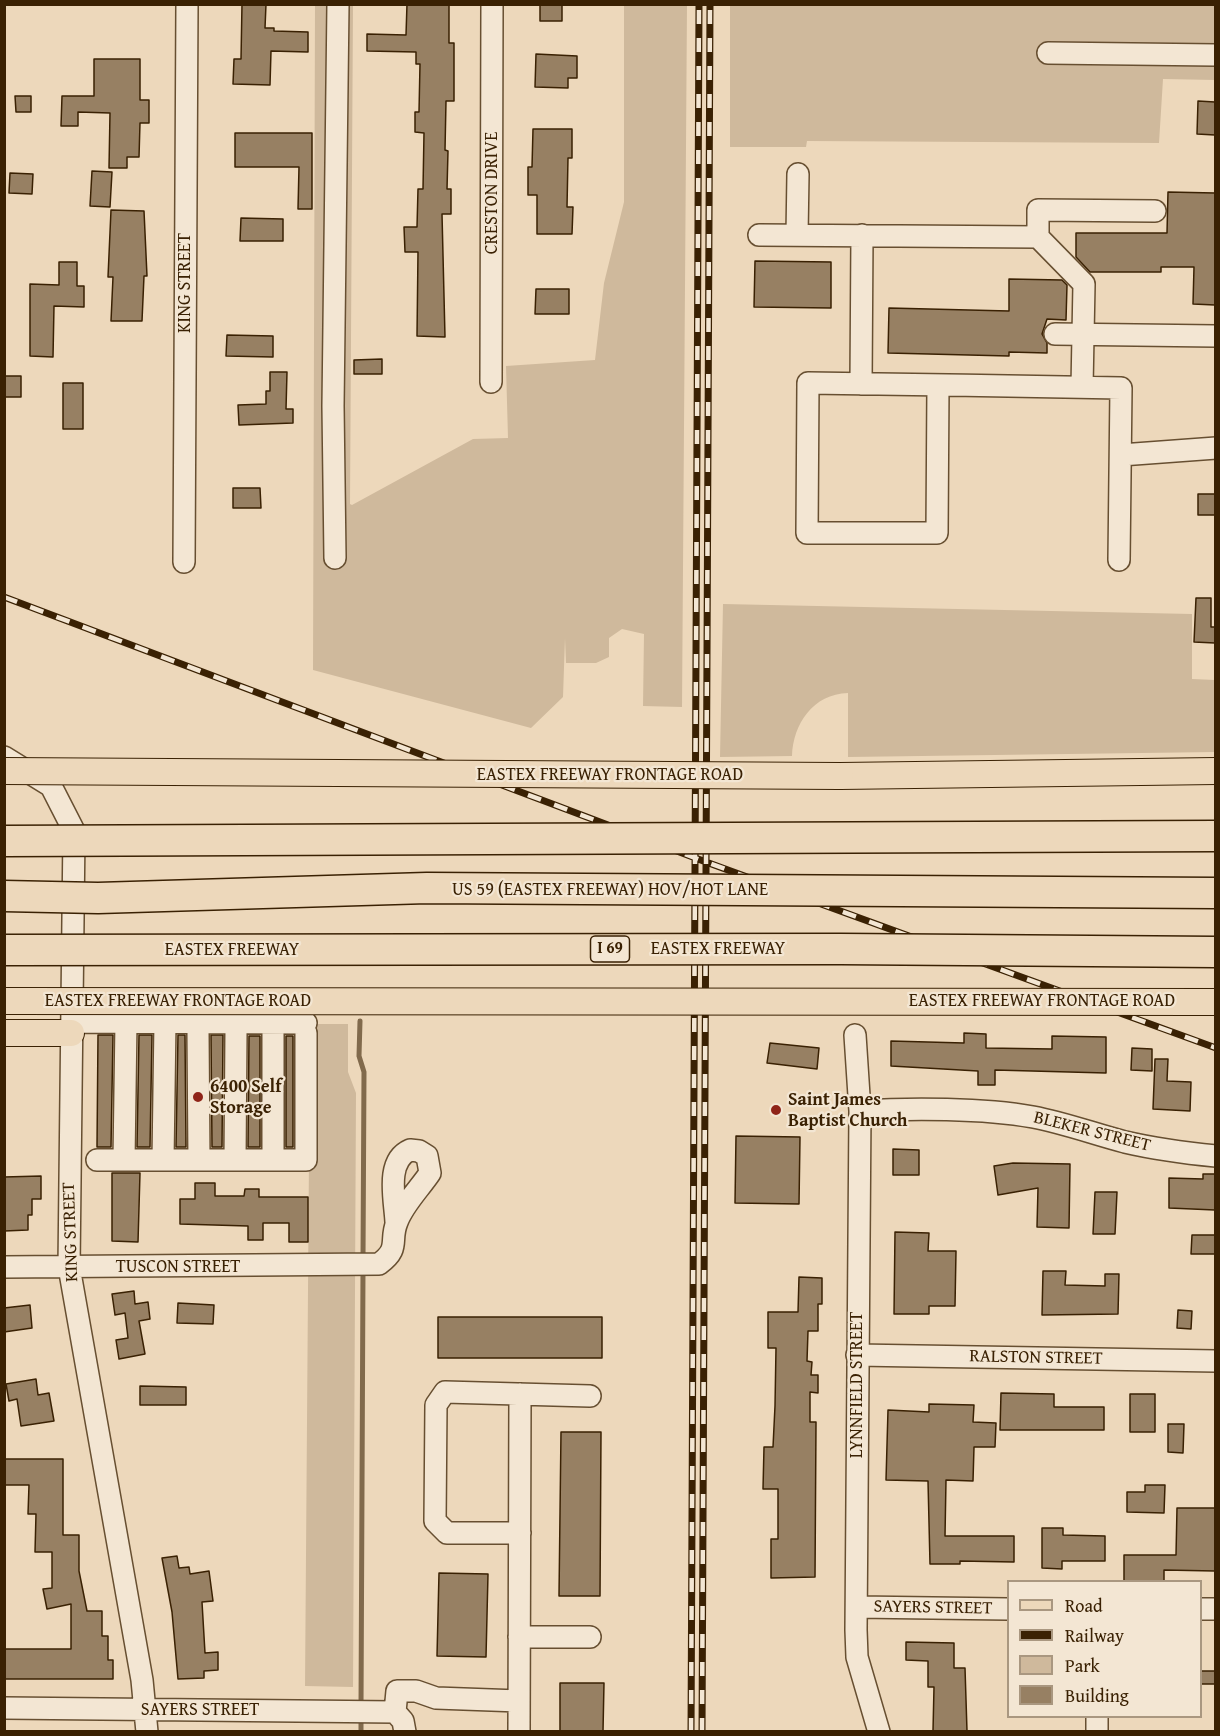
<!DOCTYPE html>
<html>
<head>
<meta charset="utf-8">
<style>
	body { margin:0 }
	#map { position:relative; width:1220px; height:1736px; overflow:hidden; background:#edd8bb; font-family:"Gentium Book Plus",serif }
	canvas { display:block }
	.frame { position:absolute; inset:0; border:6px solid #3a2103; pointer-events:none }
	.legend { position:absolute; left:1007px; top:1580px; width:195px; height:138px; box-sizing:border-box; background:#f3e6d3; border:2px solid #a99780; margin:0; padding:8px 10px; list-style:none; font-size:18px; color:#3a2103 }
	.legend li { display:flex; align-items:center; gap:12px; height:30px }
	.legend b { width:30px; border:2px solid #a99780 }
</style>
</head>
<body>
<div id="map">
<canvas width="1220" height="1736"></canvas>
<div class="frame"></div>
<ul class="legend">
<li><b style="height:8px;background:#edd8bb"></b>Road</li>
<li><b style="height:8px;background:#3a2103"></b>Railway</li>
<li><b style="height:16px;background:#cfb99c"></b>Park</li>
<li><b style="height:16px;background:#978063"></b>Building</li>
</ul>
</div>
<script>
const context = document.querySelector('canvas').getContext('2d');
context.lineJoin = 'round';
function fill(path, color) {
  context.fillStyle = color;
  context.fill(path, 'evenodd');
}
function stroke(path, color, width, dash) {
  context.strokeStyle = color;
  context.lineWidth = width;
  context.lineCap = dash ? 'butt' : 'round';
  context.setLineDash(dash || []);
  context.stroke(path);
}
function drawText(font, color, halo, rows, align = 'center') {
  context.font = font + ' "Gentium Book Plus",serif';
  context.lineWidth = 4.5;
  context.setLineDash([]);
  context.textBaseline = 'middle';
  context.strokeStyle = halo;
  context.fillStyle = color;
  for (const [text, x, y, turn = 0] of rows) {
    context.save();
    context.translate(x, y);
    context.rotate((+turn || 0) * Math.PI / 180);
    context.textAlign = isNaN(turn) ? turn : align;
    if (halo) context.strokeText(text, 0, 0);
    context.fillText(text, 0, 0);
    context.restore();
  }
}
const green = new Path2D(`
	M315,5H353L350,504L352,505L473,439L508,438L506,366L595,360L604,283L624,202V5H687L682,707L643,706L644,634L622,629L609,638V657L596,663H566L565,638L563,697L531,728L313,670Z
	M730,5H1215V80L1163,79L1159,143L807,141L806,147H730Z
	M723,604L1192,614V679L1215,680V752L848,757V693C813,694 793,724 792,756L720,757Z
	M310,1024H348V1072L356,1093L353,1687L305,1686Z`);
const stream = new Path2D(`
	M360,1021L359,1056L364,1072L363,1259
	M361,1706L363,1269
	M361,1732V1716`);
const building = new Path2D(`
	M242,4H266L265,28H274V31L308,32V52L271,51L270,85L233,84L234,59H241Z
	M407,4H449V43H454V101H446L445,150L448,151L447,189H451V214H442L445,337L417,336L418,252H405L404,227H417L418,189H423L424,133L415,132V112H419L420,64H416V52L367,51V34L406,35Z
	M540,4H562V21H540Z
	M536,54L577,56V78H568V88L535,87Z
	M94,59H140V100H149V123H140L139,157H127V168H109L110,113L78,112V126H61L62,96H94Z
	M15,96H31V112H16Z
	M1198,101L1215,102V135L1197,134Z
	M533,129H572V158H568L567,207H573L572,234H537V195H528V167H532Z
	M235,133H312V209H298L299,167H235Z
	M92,171L112,172L110,207L90,206Z
	M10,173L33,174L32,194L9,193Z
	M1168,192L1215,193V305L1193,304L1194,267H1161V272H1090L1076,257V233H1167Z
	M111,210L144,211L147,276H144L142,321H111L113,277H108Z
	M241,218L283,219V241H240Z
	M755,261L831,262V308L754,307Z
	M59,262H77V286H84V307L54,306L53,357L30,356V284L59,285Z
	M1009,279L1062,280L1067,285L1066,320L1047,319L1042,334L1047,343V353L1009,352V356L888,353L889,308L1009,311Z
	M536,289H569V314H535Z
	M227,335L273,336V357L226,356Z
	M382,359V374H354V360Z
	M270,372H287L286,409H293V423L239,425L238,405L266,404V391H270Z
	M4,376H21V397H4Z
	M63,383H83V429H63Z
	M233,488H260L261,508H233Z
	M1198,494H1215V515H1198Z
	M1196,598H1211V627H1215V643L1194,642Z
	M964,1033L986,1034V1048L1052,1049V1036L1106,1037V1073L995,1070V1085H978V1071L891,1066V1041L964,1043Z
	M98,1035H113L111,1147H97Z
	M139,1035H152L150,1147H137Z
	M178,1035H185L186,1147H176Z
	M211,1035H223L222,1147H212Z
	M249,1036H260V1147H248Z
	M286,1036H293V1147H286Z
	M770,1043L819,1048L817,1069L767,1063Z
	M1132,1048L1152,1049V1071L1131,1070Z
	M1155,1059H1168L1167,1081L1191,1082L1190,1111L1153,1109Z
	M736,1136L800,1137L799,1204L735,1203Z
	M893,1149L919,1150V1175H893Z
	M1013,1163L1070,1164L1069,1228L1037,1227L1038,1188L998,1195L994,1166Z
	M112,1173H140L138,1242L112,1241Z
	M1203,1174H1215V1210L1169,1208V1178L1203,1179Z
	M41,1176V1199H32V1215H28V1230L4,1231V1177Z
	M195,1183H215V1196H244L245,1189H259V1197H308V1242H289V1223H263V1240H248V1226L180,1224V1199H195Z
	M1095,1192H1117L1115,1234H1093Z
	M895,1232L929,1233L928,1251H956L955,1306H929V1314H894Z
	M1192,1235H1215V1254H1191Z
	M1043,1271H1066L1065,1285L1105,1286V1274H1119L1118,1314L1042,1315Z
	M799,1277L822,1278V1304H818V1331H808L807,1361L812,1362L811,1375H818V1393L810,1392V1422H816L815,1577L771,1578V1539H778V1489H763L764,1447H773L775,1406L776,1348H768V1312H798Z
	M134,1291L135,1304L148,1302L150,1319L139,1321L145,1354L119,1359L116,1340L128,1338L125,1313L115,1315L112,1294Z
	M178,1303L214,1305L213,1324L177,1323Z
	M30,1305L32,1328L4,1332V1308Z
	M1178,1310L1192,1311L1191,1329L1177,1328Z
	M438,1317H602V1358H438Z
	M36,1379L38,1395L49,1393L54,1421L21,1426L17,1399L9,1401L6,1384Z
	M140,1386L186,1387V1405H140Z
	M1001,1393L1054,1394V1407H1104V1430H1000Z
	M1130,1394H1155V1432H1130Z
	M929,1404L974,1405L973,1422L996,1423L995,1447H974L973,1481L946,1480L945,1536H1014V1562L960,1561V1564H930L928,1481L886,1480L888,1410L929,1412Z
	M1168,1424H1184L1183,1453L1168,1452Z
	M561,1432H601L600,1596H559Z
	M4,1459H63V1535H79V1571L87,1611H102V1636H108V1660H113V1679H4V1649H71V1604L47,1609L43,1589L52,1588V1552H35L36,1514H28L29,1485H4Z
	M1145,1485H1165L1164,1513L1127,1512V1492H1145Z
	M1177,1508H1215V1571L1164,1570V1581H1124V1555H1176Z
	M1042,1528H1063V1535L1105,1536V1561H1062V1569L1042,1568Z
	M177,1556L179,1568L189,1567L190,1574L209,1571L213,1601L202,1602L205,1653L218,1652V1670L204,1671V1678L178,1679L172,1612L162,1558Z
	M439,1573L488,1574L486,1657L437,1656Z
	M906,1642L954,1643V1668H965L967,1731H933L934,1687H928V1661L906,1660Z
	M1200,1671H1215V1684H1200Z
	M560,1683H604L603,1731H560Z`);
const minor = new Path2D(`
	M1048,53L1216,55
	M759,235L1038,237L1084,284L1082,387
	M797,235L798,174
	M1038,237V210L1155,211
	M1055,334L1216,336
	M491,382L492,4
	M861,384L862,235
	M938,385L937,533H807L808,383C912,384 1017,386 1121,388L1119,560
	M1121,455L1216,448
	M335,558L333,406L338,4
	M184,562L187,4
	M4,757L51,786L74,831L69,1267L142,1680L147,1732
	M72,1022L306,1023
	M198,1031L199,1160
	M855,1035L860,1111L856,1630L857,1657L879,1732
	M860,1111C911,1108 983,1108 1033,1117C1065,1123 1094,1134 1125,1142C1155,1149 1185,1153 1216,1156
	M97,1160H306V1033
	M124,1160L126,1022
	M163,1160L165,1022
	M235,1160L236,1032
	M273,1160V1033
	M4,1267L379,1264C401,1248 389,1241 397,1222C403,1205 420,1188 430,1173L427,1156L419,1151L410,1150C385,1161 395,1200 396,1222
	M857,1355L1216,1361
	M520,1533H447L435,1521L436,1405L445,1392L590,1396
	M857,1607L1008,1609
	M1200,1609H1216
	M519,1637H590
	M4,1708L395,1712
	M395,1712L397,1691H416L436,1698L519,1701
	M395,1712L403,1721L405,1732
	M519,1732L520,1394
	M1097,1732V1716`);
const major = new Path2D(`
	M840,776L1216,771
	M4,1033H71`);
const rail = new Path2D(`
	M4,597L706,862L1216,1048
	M691,1732L699,4
	M702,1732L710,4`);
const majorBridge = new Path2D(`
	M4,771L840,776
	M4,1001L1216,1002`);
const highwayBridge = new Path2D(`
	M4,841L1216,836
	M4,896L98,898L427,888L1216,893
	M4,950L841,949L1216,952`);
const markers = [
	[198,1097,6,"#8f2418"],
	[776,1110,6,"#8f2418"]
];
const shields = [
	[610,949,39]
];
const shieldNames = [
	["I 69",610,949]
];
const streetNames = [
	["CRESTON DRIVE",492,193,-90],
	["KING STREET",185,283,-90],
	["EASTEX FREEWAY FRONTAGE ROAD",610,775],
	["US 59 (EASTEX FREEWAY) HOV/HOT LANE",610,890],
	["EASTEX FREEWAY",718,949],
	["EASTEX FREEWAY",232,950],
	["EASTEX FREEWAY FRONTAGE ROAD",178,1001],
	["EASTEX FREEWAY FRONTAGE ROAD",1042,1001],
	["BLEKER STREET",1092,1132,14],
	["KING STREET",71,1232,-92],
	["TUSCON STREET",178,1267],
	["RALSTON STREET",1036,1358,1],
	["LYNNFIELD STREET",857,1385,-90],
	["SAYERS STREET",933,1608,1],
	["SAYERS STREET",200,1710]
];
const poiNames = [
	["6400 Self",210,1087],
	["Storage",210,1108],
	["Saint James",788,1100],
	["Baptist Church",788,1121]
];
fill(green, '#cfb99c');
stroke(stream, '#816a4c', 5);
fill(building, '#978063');
stroke(building, '#3a2103', 1.5);
stroke(minor, '#674f31', 24);
stroke(major, '#3a2103', 28);
stroke(minor, '#f3e6d3', 21);
stroke(major, '#edd8bb', 26);
stroke(rail, '#3a2103', 7);
stroke(rail, '#f3e6d3', 4.5, [14]);
stroke(majorBridge, '#3a2103', 28, []);
stroke(highwayBridge, '#3a2103', 33, []);
stroke(majorBridge, '#edd8bb', 26);
stroke(highwayBridge, '#edd8bb', 30);
for (const [x, y, r, color] of markers) {
  const dot = new Path2D();
  dot.arc(x, y, r, 0, 2 * Math.PI);
  context.fillStyle = color;
  context.fill(dot);
  stroke(dot, '#f3e6d3', 2);
}
for (const [x, y, w] of shields) {
  const box = new Path2D();
  box.roundRect(x - w / 2, y - 13, w, 26, 4.5);
  context.fillStyle = '#f3e6d3';
  context.fill(box);
  stroke(box, '#3a2103', 1.5);
}
drawText('bold 16px', '#3a2103', null, shieldNames);
drawText('18px', '#3a2103', '#f3e6d3', streetNames);
drawText('bold 18px', '#3a2103', '#f3e6d3', poiNames, 'left');
</script>
</body>
</html>
